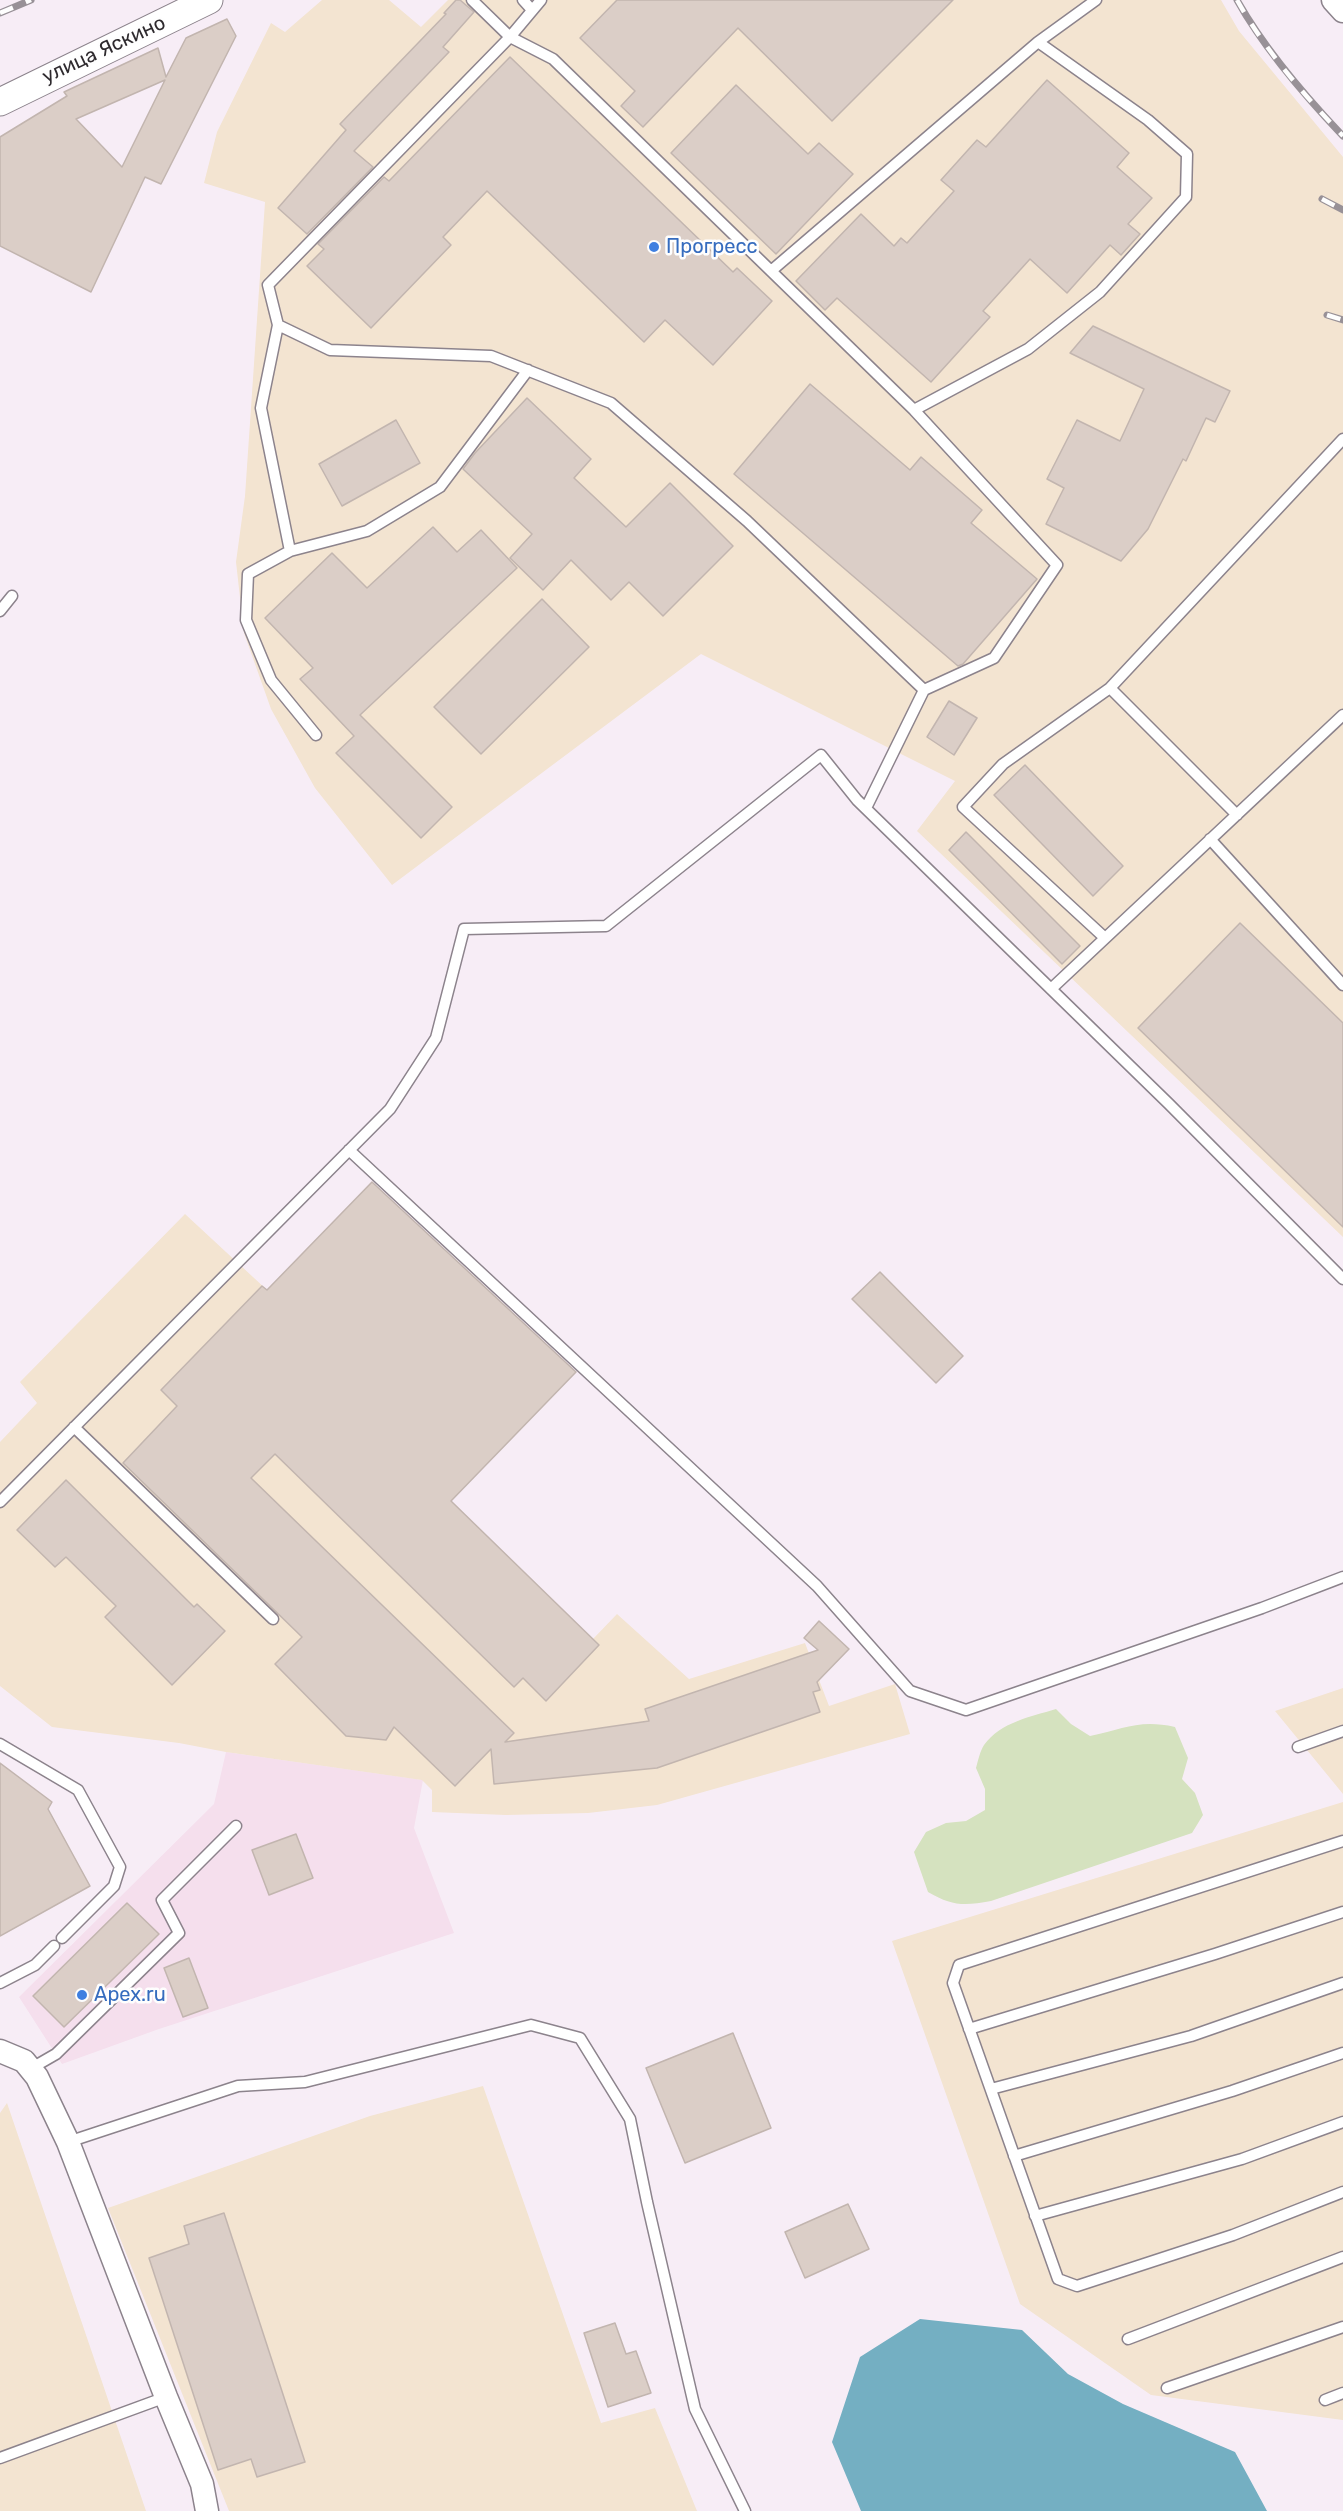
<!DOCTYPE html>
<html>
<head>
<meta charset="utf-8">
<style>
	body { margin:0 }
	canvas { display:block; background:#f7edf6 }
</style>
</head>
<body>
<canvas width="1343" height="2511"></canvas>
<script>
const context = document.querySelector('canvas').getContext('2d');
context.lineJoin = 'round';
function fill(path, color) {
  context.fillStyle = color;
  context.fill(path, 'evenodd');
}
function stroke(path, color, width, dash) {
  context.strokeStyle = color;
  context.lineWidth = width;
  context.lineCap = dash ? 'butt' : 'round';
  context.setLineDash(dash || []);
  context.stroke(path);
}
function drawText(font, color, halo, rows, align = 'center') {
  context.font = font + ' Rubik,sans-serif';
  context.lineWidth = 5;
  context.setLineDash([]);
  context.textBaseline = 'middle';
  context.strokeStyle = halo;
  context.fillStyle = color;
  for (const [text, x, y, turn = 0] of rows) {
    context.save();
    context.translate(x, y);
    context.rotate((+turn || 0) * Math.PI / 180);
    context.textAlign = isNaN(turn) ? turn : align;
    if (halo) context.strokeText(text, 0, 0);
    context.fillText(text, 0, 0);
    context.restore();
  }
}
const commercial = new Path2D(`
	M226,1752L423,1780L414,1828L454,1933L159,2029L62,2064L19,1997L214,1804Z`);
const industrial = new Path2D(`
	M322,0H389L421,27L448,0H1221L1239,31L1343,157V1237L917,831L955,781L701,654L392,885L315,788L271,709L244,633L236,562L245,496L265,202L204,183L217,132L271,23L285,32Z
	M185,1214L267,1290L329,1383L593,1639L617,1614L689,1679L805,1643L829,1706L895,1684L910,1734L657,1805L588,1813L506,1815L432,1812V1790L422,1780L226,1752L179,1743L52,1727L0,1686V1442L37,1403L20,1382Z
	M1343,1688V1794L1275,1711Z
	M1343,1802V2420L1151,2395L1020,2304L892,1941Z
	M483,2086L601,2423L655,2408L697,2511H229L108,2208L370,2116Z
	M7,2103L146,2511H0V2113Z`);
const green = new Path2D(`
	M1056,1709L1071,1724L1090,1736C1124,1729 1139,1719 1175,1727L1188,1758L1182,1779L1195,1793L1203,1815L1192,1833L991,1901C964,1906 952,1906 928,1892L914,1852L926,1832L946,1823L966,1821L985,1810V1789L976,1768C978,1761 980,1751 984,1745C1001,1722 1030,1717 1056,1709Z`);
const water = new Path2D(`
	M920,2319L1022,2330L1068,2374L1123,2404L1235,2452L1267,2511H861L832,2442L860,2357Z`);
const building = new Path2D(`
	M456,0H460L474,12L443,47L449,52L354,151L373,167L307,234L278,208L346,130L340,124L446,14L444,13Z
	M617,0H953L832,121L738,28L643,127L621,106L635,91L580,38Z
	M227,19L236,36L161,184L145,177L91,292L0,246V137L67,96L64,92L158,48L166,77L186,38ZM165,80L122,167L76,119Z
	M510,57L733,272L737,268L772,301L713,365L665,320L644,342L487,191L443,237L451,245L371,328L307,266L324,249L318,244L384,177L389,181Z
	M1047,80L1129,153L1117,167L1152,198L1128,224L1140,234L1121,255L1110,245L1067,293L1030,259L983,311L990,317L931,382L837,298L825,310L796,281L861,214L894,246L901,238L907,243L954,191L941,180L977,140L986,147Z
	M736,85L808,154L819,143L853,174L776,254L671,153Z
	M1093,326L1230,391L1215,422L1206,418L1186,461L1183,459L1148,529L1121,561L1046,524L1064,488L1047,479L1077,420L1120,441L1144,389L1070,353Z
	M810,384L910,470L921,457L982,510L971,523L1037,579L963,664L958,666L734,474Z
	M527,398L591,459L574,478L626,527L670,483L733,546L663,616L629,582L611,600L571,560L543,590L510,558L532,534L463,469L475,453Z
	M396,420L420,463L342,506L319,464Z
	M433,527L457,552L481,530L517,568L360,715L452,807L421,838L336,753L354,736L300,679L313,668L265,618L332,553L367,588Z
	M542,599L589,647L481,754L434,707Z
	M949,701L977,718L954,755L927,737Z
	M1025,765L1123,866L1093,896L994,795Z
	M966,832L1080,946L1062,964L949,850Z
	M1240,923L1343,1023V1227L1138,1028Z
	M372,1182L576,1372L451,1501L599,1645L546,1701L523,1678L514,1687L275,1454L251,1478L514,1733L505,1742L649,1721L645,1709L818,1650L804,1638L819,1621L849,1649L817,1682L820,1690L813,1692L820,1712L657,1768L494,1784L491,1749L455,1786L394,1727L386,1740L346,1736L275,1664L302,1637L123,1463L177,1406L161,1390L262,1286L267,1290Z
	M880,1272L963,1356L936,1383L852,1299Z
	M66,1480L194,1607L197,1604L225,1631L172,1685L105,1617L116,1606L66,1557L55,1567L17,1530Z
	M0,1763L52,1802L48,1809L90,1886L0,1936Z
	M296,1834L313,1878L269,1895L252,1850Z
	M127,1903L159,1934L64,2027L33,1996Z
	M189,1958L208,2008L183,2017L164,1968Z
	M733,2033L771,2128L685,2163L646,2068Z
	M848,2204L869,2249L805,2278L785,2232Z
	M224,2213L305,2462L257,2477L251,2459L218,2470L149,2258L189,2244L184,2226Z
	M615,2323L626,2354L636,2351L651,2393L608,2407L584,2333Z`);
const service = new Path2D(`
	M472,0L510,37L553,59L914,410L1057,565L994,658L924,690
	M523,0L532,10
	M541,0L510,37L268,285L278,325L330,350L491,356L611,403L747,521L924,690L866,808
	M771,271L1038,42L1096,0
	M278,325L261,408L290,551L248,574L246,620L271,680L316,735
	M914,410L1028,349L1100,292L1186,197L1187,154L1148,120L1038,42
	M290,551L367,531L440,487L528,370
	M0,611L12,596
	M1237,815L1110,688L1343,439
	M1210,839L1343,985
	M1105,938L963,807L1003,764L1110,688
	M1051,989L1343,715
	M349,1150L817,1586L910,1691L966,1710L1262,1608L1343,1577
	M74,1427L273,1619
	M0,1502L390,1109L436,1038L464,929L606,926L821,755L857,800L1169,1104L1343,1279
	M0,1744L78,1790L120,1867L114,1886L62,1938
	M1298,1747L1343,1731
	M1343,1841L959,1965L953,1983L1058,2279L1077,2286L1233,2235L1343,2192
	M0,1983L35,1965L54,1946
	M969,2029L1215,1954L1343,1912
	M30,2069L56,2054L179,1933L162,1900L236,1826
	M991,2089L1191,2036L1343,1983
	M68,2142L238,2086L305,2082L531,2025L580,2038L630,2119L647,2202L695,2409L745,2511
	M1014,2156L1232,2091L1343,2053
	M1035,2216L1242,2159L1343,2122
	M1128,2339L1343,2257
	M1167,2388L1343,2327
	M1325,2400L1343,2393
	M0,2458L166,2397`);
const minor = new Path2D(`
	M1333,0L1343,11
	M0,2051L24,2061L37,2077L68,2142L166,2397L202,2484L207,2511`);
const tertiary = new Path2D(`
	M0,102L209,0`);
const rail = new Path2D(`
	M1237,0C1265,50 1304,95 1343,136
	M0,13L31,0
	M1322,199L1343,210
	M1327,315L1343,320`);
const markers = [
	[654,247,6,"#3f7fe0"],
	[82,1995,6,"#3f7fe0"]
];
const streetNames = [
	["улица Яскино",104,50,-25]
];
const shopNames = [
	["Прогресс",666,247],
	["Apex.ru",94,1995]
];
fill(commercial, '#f5dfed');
fill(industrial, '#f3e4d1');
fill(green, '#d5e2bf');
fill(water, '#74afc2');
fill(building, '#dbcec7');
stroke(building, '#c2b5af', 1.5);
stroke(service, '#8c838c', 13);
stroke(minor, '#8c838c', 25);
stroke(tertiary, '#8c838c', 29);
stroke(service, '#fff', 10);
stroke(minor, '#fff', 22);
stroke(tertiary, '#fff', 27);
stroke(rail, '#989197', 7);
stroke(rail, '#fefefe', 4.5, [14]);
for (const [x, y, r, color] of markers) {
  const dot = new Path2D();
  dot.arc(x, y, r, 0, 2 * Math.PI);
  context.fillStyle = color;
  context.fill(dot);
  stroke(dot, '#fefefe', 2);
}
drawText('20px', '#2e2a2e', '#fefefe', streetNames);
drawText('20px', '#366cbe', '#fefefe', shopNames, 'left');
</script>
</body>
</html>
